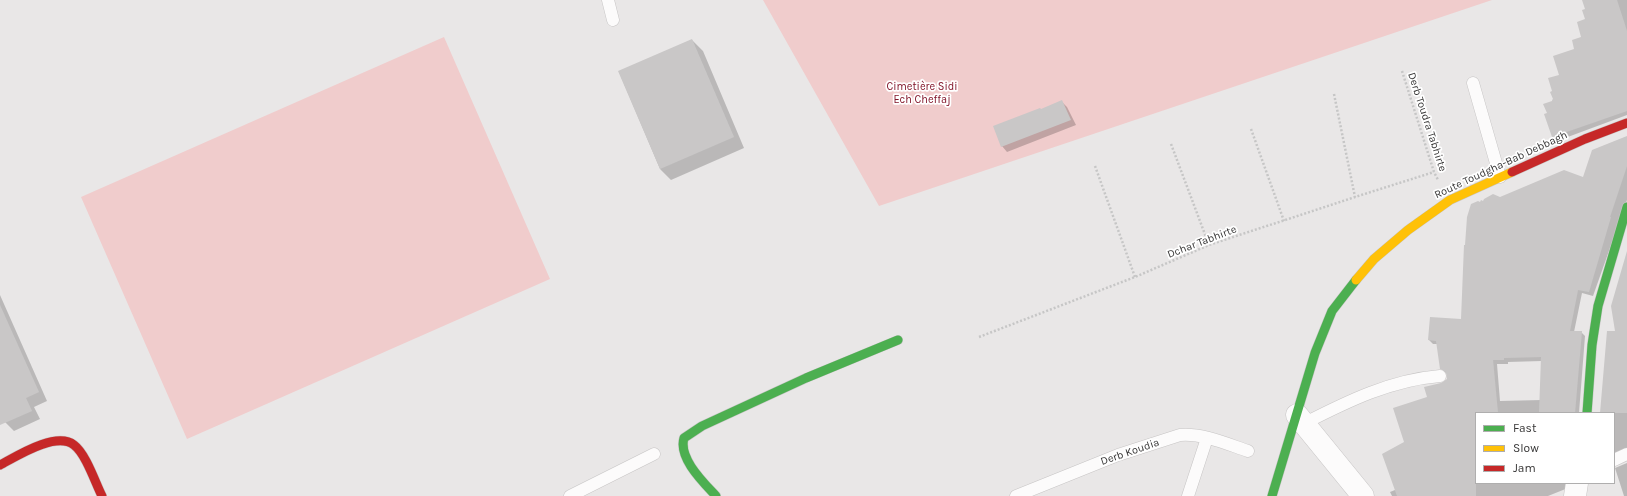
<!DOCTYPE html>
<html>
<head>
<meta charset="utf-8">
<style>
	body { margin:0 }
	#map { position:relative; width:1627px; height:496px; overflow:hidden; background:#e9e7e7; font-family:Karla,sans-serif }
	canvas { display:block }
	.legend { position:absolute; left:1475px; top:412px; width:140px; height:72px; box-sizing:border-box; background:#fff; border:1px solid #afaeae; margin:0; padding:5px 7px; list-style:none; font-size:12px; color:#363535 }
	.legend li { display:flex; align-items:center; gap:8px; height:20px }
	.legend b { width:20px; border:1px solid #afaeae }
</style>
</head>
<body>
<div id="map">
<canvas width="1627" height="496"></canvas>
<ul class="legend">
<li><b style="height:5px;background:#4caf50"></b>Fast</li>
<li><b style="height:5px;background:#ffc107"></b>Slow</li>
<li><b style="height:5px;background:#c62828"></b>Jam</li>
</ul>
</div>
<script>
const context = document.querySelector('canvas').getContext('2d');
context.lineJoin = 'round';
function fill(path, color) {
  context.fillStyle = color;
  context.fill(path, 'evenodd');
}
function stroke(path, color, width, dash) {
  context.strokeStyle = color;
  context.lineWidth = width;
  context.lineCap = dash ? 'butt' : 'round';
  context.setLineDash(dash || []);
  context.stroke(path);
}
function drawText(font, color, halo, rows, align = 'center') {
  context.font = font + ' Karla,sans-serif';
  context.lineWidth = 3.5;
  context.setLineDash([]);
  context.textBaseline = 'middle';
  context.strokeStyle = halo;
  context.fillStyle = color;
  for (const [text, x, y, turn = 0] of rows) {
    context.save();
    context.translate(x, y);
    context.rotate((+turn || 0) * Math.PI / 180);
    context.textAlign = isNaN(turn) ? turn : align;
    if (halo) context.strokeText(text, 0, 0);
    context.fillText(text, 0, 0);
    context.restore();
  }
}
const green = new Path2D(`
	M763,0H1492L879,206Z
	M444,37L550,279L187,439L81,197Z`);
const shadow = new Path2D(`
	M1583,0H1627V115L1557,141L1553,136L1548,113L1561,76L1583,38L1586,9Z
	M692,40L703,51L744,148L671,180L660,169L619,72Z
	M1061,101L1067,107L1076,125L1007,152L1002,146Z
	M1627,137V200L1593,296L1582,293L1574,332H1581L1585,336L1579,413H1476V483H1570L1568,488L1548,496H1392L1390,492L1395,490L1406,443L1442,384L1448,379L1447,374L1441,368L1438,344H1433L1429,340L1462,320L1481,203L1584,178ZM1542,361L1541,400L1500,401L1497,364H1508V362Z
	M1627,255V453L1614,459V413H1601L1616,332Z
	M0,295L47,401L34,407L40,419L14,431L5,422L0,411Z
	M1627,463V496H1624L1615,468Z`);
const building = new Path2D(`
	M1582,0H1617L1627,31V111L1552,137L1544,114L1547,113L1543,104L1552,101L1553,99L1550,92L1552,91L1548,78L1559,75L1553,56L1574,49L1572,40L1581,37L1577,22L1585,19L1582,10L1585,9Z
	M692,39L734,137L660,169L618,71Z
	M1062,100L1071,120L1001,147L993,126L1040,108L1041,109Z
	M1627,136V166L1610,217H1611L1589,292L1578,290L1570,331H1582L1575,413H1539L1541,357L1504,358V360H1493L1498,413H1476V496H1397L1382,454L1404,442L1393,408L1427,397L1424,387L1441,383L1447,379L1446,372L1440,369L1436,341L1428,340L1430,317L1461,319L1464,245H1465L1467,217L1471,204L1478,201L1480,202L1481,200L1483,201L1484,199L1493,194L1500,197L1564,170L1583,177L1592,150Z
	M1627,251V413H1600L1607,331H1615L1611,306Z
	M0,305L39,392L26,398L32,411L0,425Z`);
const path = new Path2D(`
	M1402,71L1434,172L1438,180
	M1334,94L1355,197
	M1251,129L1284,221
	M1171,144L1209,245
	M1095,166L1135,277
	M979,337L1135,277L1209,245L1355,197L1434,172`);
const lane = new Path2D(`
	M608,0L613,20
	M1473,83L1500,177
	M1305,423C1348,401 1391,380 1440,376
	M1614,460L1627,454
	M570,496L654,454
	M1016,496L1118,455L1180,435C1203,433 1227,444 1248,451
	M1188,496L1207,438`);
const street = new Path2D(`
	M1297,415L1363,496
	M1575,496L1577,483`);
const fast = new Path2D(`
	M1587,413L1592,345L1598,306L1627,207
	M716,496C703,482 678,458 684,438L702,426L806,378L898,340
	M1272,496L1315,353L1332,311L1356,280`);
const slow = new Path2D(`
	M1356,280L1374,259L1408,230L1450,200L1512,172`);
const jam = new Path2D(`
	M1512,172L1585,139L1627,123
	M0,465C17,456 56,431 74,445C86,454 95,482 102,496`);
const parkNames = [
	["Cimetière Sidi",922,87],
	["Ech Cheffaj",922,100]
];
const streetNames = [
	["Derb Toudra Tabhirte",1427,122,72],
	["Route Toudgha-Bab Debbagh",1501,165,-25],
	["Dchar Tabhirte",1202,242,-21],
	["Derb Koudia",1130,452,-19]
];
fill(green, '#f0cccc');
fill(shadow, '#0003');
fill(building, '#c9c7c7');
stroke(lane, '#c6c4c4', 13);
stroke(street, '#c6c4c4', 23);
stroke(fast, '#c6c4c4', 10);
stroke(slow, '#c6c4c4', 10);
stroke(jam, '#c6c4c4', 10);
stroke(path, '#c6c6c6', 2.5, [2, 2]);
stroke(lane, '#fcfbfb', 12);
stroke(street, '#fcfbfb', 22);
stroke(fast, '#4caf50', 9);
stroke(slow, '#ffc107', 9);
stroke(jam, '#c62828', 9);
drawText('11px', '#811429', '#fff', parkNames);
drawText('11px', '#363535', '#fff', streetNames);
</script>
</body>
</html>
